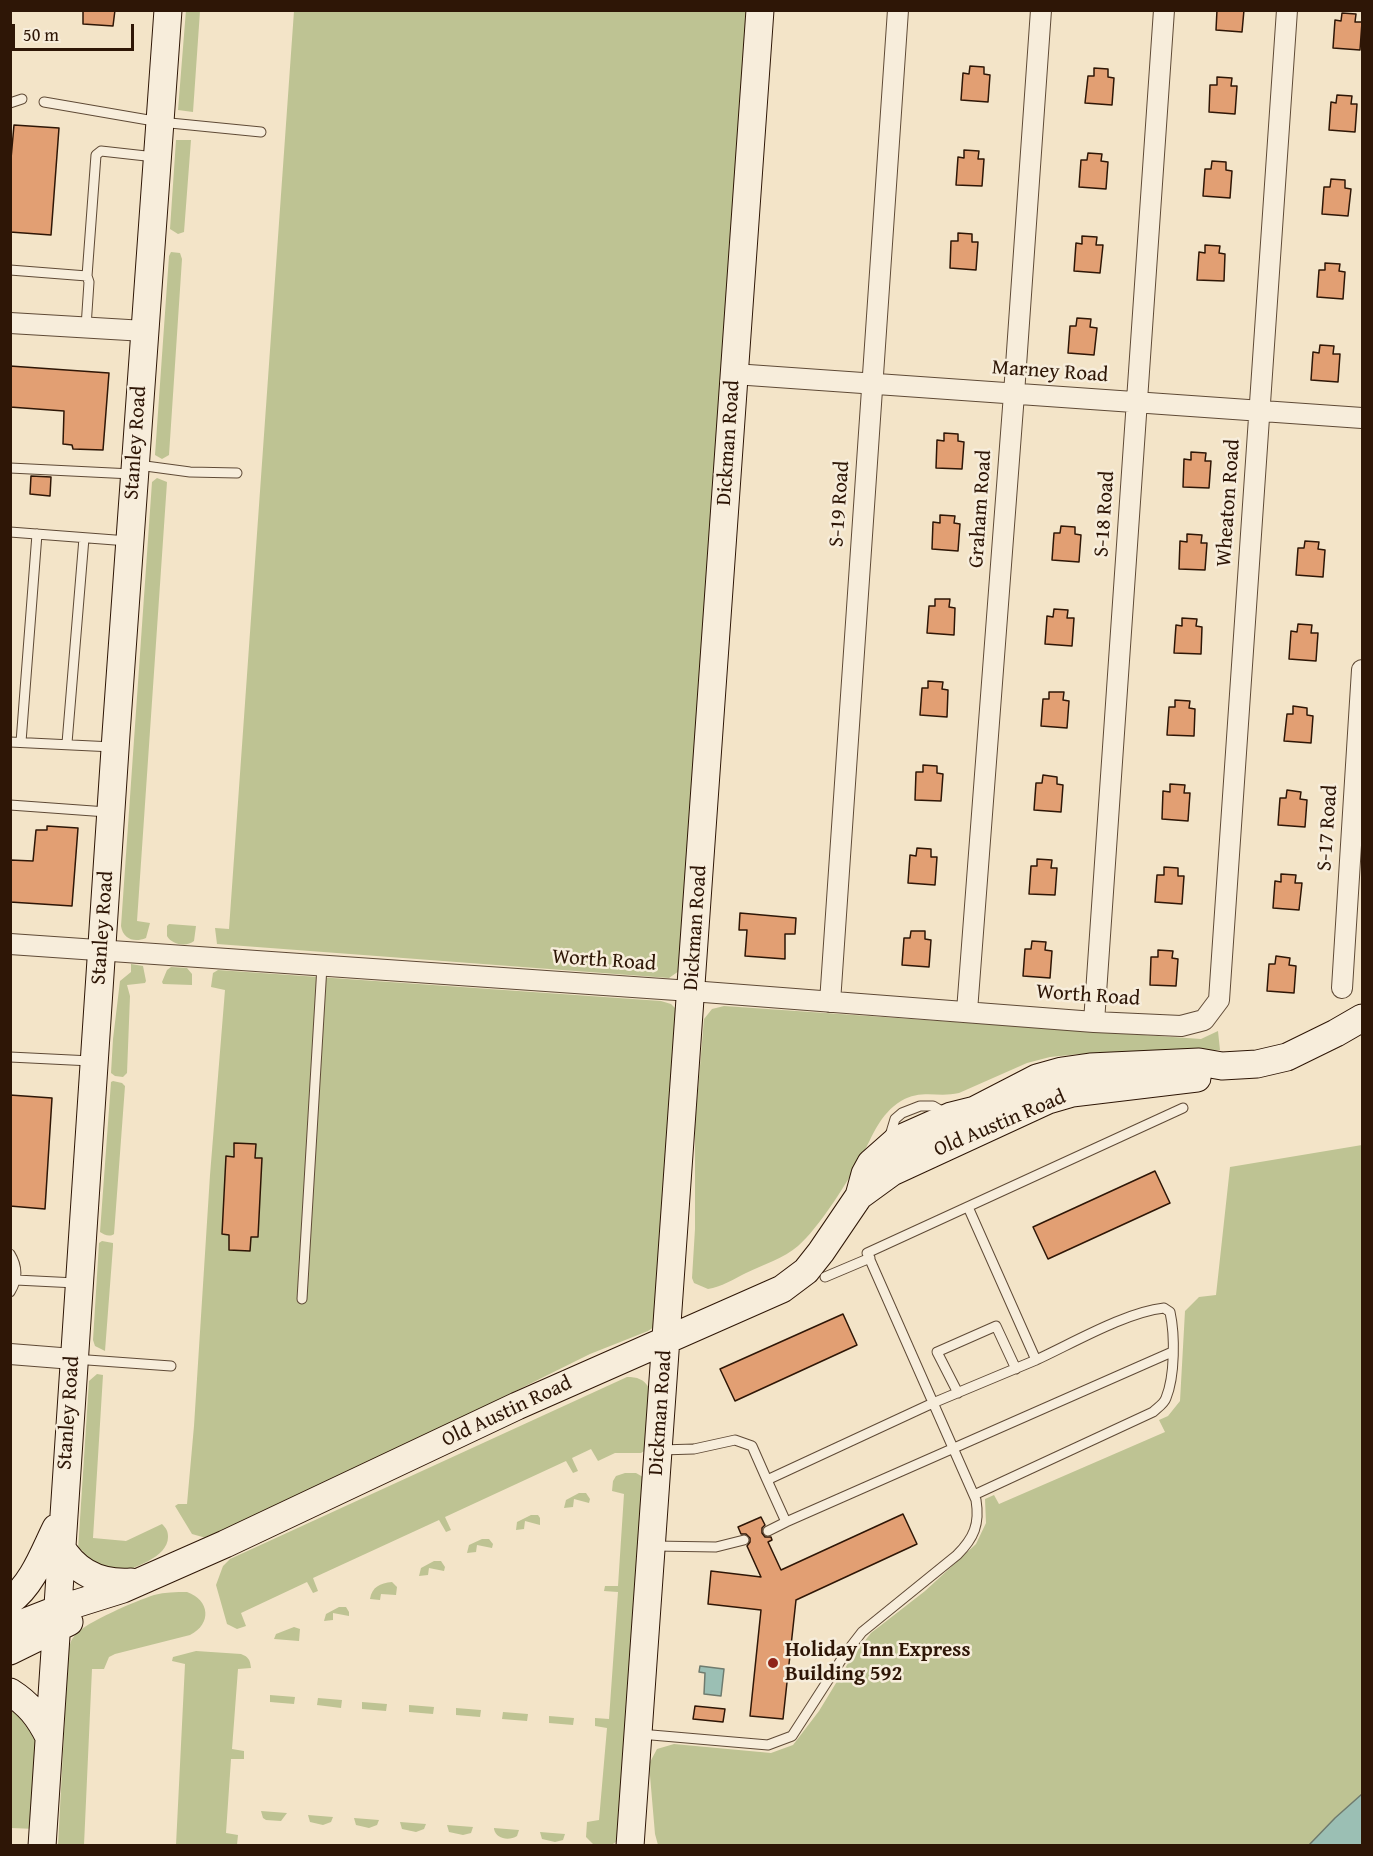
<!DOCTYPE html>
<html>
<head>
<meta charset="utf-8">
<style>
	body { margin:0 }
	#map { position:relative; width:1373px; height:1856px; overflow:hidden; background:#f3e4c8; font-family:"Gentium Book Plus",serif }
	canvas { display:block }
	.frame { position:absolute; inset:0; border:12px solid #2e1606; pointer-events:none }
	.scale { position:absolute; left:12px; top:24px; width:122px; height:27px; box-sizing:border-box; border:3px solid #2e1606; border-top:0; padding-left:8px; font-size:18px; line-height:21px; white-space:nowrap; color:#2e1606; -webkit-text-stroke:4px #f7eddb; paint-order:stroke }
</style>
</head>
<body>
<div id="map">
<canvas width="1373" height="1856"></canvas>
<div class="frame"></div>
<div class="scale">50 m</div>
</div>
<script>
const context = document.querySelector('canvas').getContext('2d');
context.lineJoin = 'round';
function fill(path, color) {
  context.fillStyle = color;
  context.fill(path, 'evenodd');
}
function stroke(path, color, width, dash) {
  context.strokeStyle = color;
  context.lineWidth = width;
  context.lineCap = dash ? 'butt' : 'round';
  context.setLineDash(dash || []);
  context.stroke(path);
}
function drawText(font, color, halo, rows, align = 'center') {
  context.font = font + ' "Gentium Book Plus",serif';
  context.lineWidth = 5;
  context.setLineDash([]);
  context.textBaseline = 'middle';
  context.strokeStyle = halo;
  context.fillStyle = color;
  for (const [text, x, y, turn = 0] of rows) {
    context.save();
    context.translate(x, y);
    context.rotate((+turn || 0) * Math.PI / 180);
    context.textAlign = isNaN(turn) ? turn : align;
    if (halo) context.strokeText(text, 0, 0);
    context.fillText(text, 0, 0);
    context.restore();
  }
}
const green = new Path2D(`
	M186,10L200,11L193,112L178,110Z
	M294,11H753L679,971L669,978L217,944L215,928L229,929Z
	M176,140H191L184,232L178,234L170,229Z
	M171,252L180,253L182,259L169,455L162,459L155,455L169,256Z
	M157,478L167,482L137,921L150,923L146,938C134,943 123,939 121,926L152,482Z
	M169,924L196,926L194,941C187,947 172,945 167,936V926Z
	M131,964L143,966L146,981L145,983L127,985L130,996L127,1073L123,1077L115,1076L111,1073L113,1039L120,981L131,972Z
	M171,967L187,968L192,974V985L163,984L162,982L167,970Z
	M218,970L661,1001L671,1004L676,1009L654,1327L648,1331L590,1354L336,1480L206,1538L192,1534L175,1506L178,1504H187L194,1426L210,1175L225,990L211,987L213,973Z
	M724,1006L1201,1039L1218,1031L1220,1050L1080,1054L1050,1057L1027,1063L959,1093C938,1098 922,1089 901,1101C880,1114 873,1135 862,1156C848,1181 819,1228 798,1246C784,1258 763,1265 746,1273C734,1279 721,1287 708,1289L694,1283L692,1278L695,1229V1125L704,1019L712,1009Z
	M113,1081L122,1083L125,1086L114,1234C110,1237 104,1235 100,1232L111,1082Z
	M1362,1145V1845H658L655,1834L649,1764L657,1749L674,1744L771,1753L793,1745L819,1711L850,1660L871,1633L925,1591L976,1544L986,1523L985,1499L994,1495L999,1504L1165,1432L1159,1420L1168,1416L1180,1401L1185,1311L1199,1297L1216,1295L1230,1167Z
	M102,1241L113,1243V1246L105,1351L95,1346L93,1340L99,1243Z
	M97,1374L103,1375L93,1538L126,1541L162,1524C166,1528 168,1531 168,1537C168,1558 133,1567 117,1575L85,1559L82,1550H78L89,1381Z
	M627,1377C637,1377 644,1379 649,1388L646,1450L641,1453H615L598,1461L591,1449L572,1458L578,1471L573,1473L566,1461L445,1517L451,1530L446,1532L439,1520L313,1578L318,1591L313,1593L307,1582L241,1613L246,1626L237,1629L227,1624L216,1585L223,1566L230,1559Z
	M625,1473H636L643,1477L620,1838C612,1848 605,1845 593,1844L586,1837L587,1822L599,1820L607,1728L595,1726V1718L609,1719L618,1592L604,1591L605,1586H618L624,1494L612,1491L613,1481L616,1476Z
	M579,1493H586L590,1499L589,1503L574,1499L573,1507L564,1508L566,1500Z
	M531,1515H538L540,1518V1525L525,1521L524,1529L516,1530L517,1522Z
	M482,1539H489L493,1544L492,1548L477,1545L476,1552L467,1553L469,1545Z
	M434,1561H441L445,1567L444,1571L429,1568L428,1575L419,1576L421,1568Z
	M392,1582L397,1587L396,1595L381,1594L380,1600L370,1599C372,1587 380,1583 392,1582Z
	M187,1592C210,1600 212,1624 190,1635L115,1654L109,1657L104,1669H92L84,1845L58,1846L68,1657C69,1649 69,1642 75,1635C86,1622 136,1601 154,1595C165,1592 176,1592 187,1592Z
	M339,1607H346L349,1612V1616L333,1613V1620L324,1621L326,1614Z
	M294,1627L300,1629L299,1641L274,1639L276,1634Z
	M196,1651L241,1654C249,1657 250,1660 251,1668L238,1669L232,1749L244,1751V1759H231L226,1833L238,1835L237,1845H176L185,1664L172,1661L173,1657Z
	M270,1695L295,1697L294,1704L270,1702Z
	M318,1698L342,1700L341,1708L317,1705Z
	M362,1702L387,1704L386,1711L362,1709Z
	M409,1705L434,1707L433,1714L409,1712Z
	M456,1708L481,1710L480,1717L456,1715Z
	M10,1711L18,1713L27,1728L33,1731L37,1742L36,1829L11,1828Z
	M503,1712L528,1714L527,1721L502,1719Z
	M549,1716L574,1718L573,1725L549,1723Z
	M261,1811L287,1813L281,1821L266,1820L263,1818Z
	M308,1815L333,1817L331,1822L323,1825L310,1822Z
	M354,1818L379,1820L377,1825L369,1828L356,1825Z
	M400,1822L426,1824L424,1829L416,1832L402,1829Z
	M447,1825L473,1827L471,1833L463,1835L449,1832Z
	M494,1829V1828L519,1830L517,1836C509,1841 496,1839 494,1829Z
	M540,1832L565,1834L563,1840L555,1842L542,1839Z`);
const water = new Path2D(`
	M700,1666L724,1669L721,1696L704,1694L705,1673L699,1672Z
	M1362,1794V1845H1309L1335,1818Z`);
const building = new Path2D(`
	M83,10H115L113,26L83,24Z
	M1217,10H1244L1242,32L1216,30Z
	M1342,13L1356,14L1355,22H1362L1360,50L1333,48L1335,20L1341,21Z
	M970,66L984,67V74L990,75L988,102L961,100L963,73L969,74Z
	M1094,68L1108,69V77L1114,78L1112,105L1085,103L1088,76H1094Z
	M1217,77L1232,78L1231,86H1237L1235,114L1209,112L1210,85H1217Z
	M1337,95L1352,96L1351,104H1357L1355,132L1329,130L1331,102L1336,103Z
	M14,125L59,128L51,235L10,232V170Z
	M964,150L979,151L978,159H984L982,186L956,185L958,157L964,158Z
	M1088,153L1102,154L1101,161L1108,162L1106,189L1079,187L1081,160H1087Z
	M1212,161L1226,162V170L1232,171L1230,198L1203,196L1205,169H1211Z
	M1331,179L1345,180V188L1351,189L1348,216L1322,214L1324,187H1330Z
	M958,233L972,234V242H978L976,270L950,268L951,241H958Z
	M1082,236L1097,237L1096,245H1103L1100,273L1074,271L1076,243L1082,244Z
	M1205,245L1220,246L1219,253L1225,254L1224,281L1197,280L1199,252L1205,253Z
	M1325,263L1340,264L1339,271L1345,272L1343,299L1317,297L1319,270H1325Z
	M1077,318L1091,319L1090,327L1097,328L1094,355L1068,353L1070,326H1076Z
	M1320,345L1334,346L1333,354H1340L1338,382L1311,380L1313,352L1319,353Z
	M10,366L109,373L103,450L73,449L72,445L63,444L64,411L10,407Z
	M944,433L958,434V441L964,442L962,469L936,468L937,440L944,441Z
	M1191,452L1206,453L1205,461H1211L1209,488L1183,487L1184,459L1191,460Z
	M31,476L51,477L50,496L30,494Z
	M940,515L955,516L954,523L960,524L958,551L932,549L933,522L940,523Z
	M1061,526L1075,527V534L1081,535L1079,562L1052,560L1054,533H1060Z
	M1187,534L1202,535L1201,543H1207L1205,570L1179,569L1180,541L1187,542Z
	M1305,541L1319,542L1318,549L1325,550L1323,577L1296,575L1298,548H1304Z
	M935,599H950L949,607L955,608L954,635L927,633L929,606H935Z
	M1054,609L1068,610L1067,618H1074L1072,646L1045,644L1047,616L1053,617Z
	M1182,618L1197,619L1196,626L1202,627L1201,654L1174,653L1176,625L1182,626Z
	M1298,624L1312,625L1311,633H1318L1316,661L1289,659L1291,631L1297,632Z
	M928,681L943,682L942,689L948,690L947,717L920,715L922,688H928Z
	M1049,692H1064L1063,700L1069,701L1067,728L1041,726L1043,699H1049Z
	M1175,700L1190,701L1189,708L1195,709L1194,736L1167,735L1169,707H1175Z
	M1293,706L1307,708V715L1313,716L1311,743L1284,741L1287,714H1293Z
	M923,765L937,766V773L943,774L941,801L915,800L916,772H923Z
	M1043,775L1057,777V784L1063,785L1061,812L1034,810L1036,783H1042Z
	M1170,784L1185,785L1184,793H1190L1188,821L1162,819L1163,791L1170,792Z
	M1287,790L1301,792L1300,799L1307,800L1305,827L1278,825L1280,798H1286Z
	M47,826L78,828L72,906L10,902V860L33,861L36,830H47Z
	M917,848L931,849V857H937L935,885L908,883L910,855L916,856Z
	M1037,859L1052,860L1051,868H1057L1055,895L1029,894L1031,866H1037Z
	M1164,867L1178,868V876H1184L1182,904L1155,902L1157,875H1164Z
	M1281,874L1296,875L1295,883H1302L1299,910L1273,908L1275,881L1281,882Z
	M740,913L796,918L795,934H785V959L745,956L747,930H739Z
	M911,931H925V939L931,940L929,967L902,965L904,938H910Z
	M1032,941L1046,942L1045,950L1052,951L1050,978L1023,976L1025,949H1031Z
	M1158,950L1173,951L1172,958L1178,959L1176,986L1150,985L1151,957H1158Z
	M1276,956L1290,958L1289,965L1296,966L1294,993L1267,991L1269,964H1275Z
	M10,1095L52,1098L45,1209L10,1206Z
	M234,1143L256,1144L255,1158H262L258,1237H251L250,1251L229,1250V1235L222,1234L226,1156L234,1157Z
	M1155,1171L1170,1203L1048,1259L1033,1227Z
	M843,1314L857,1345L735,1401L720,1369Z
	M903,1514L917,1544L796,1600L783,1719L750,1716L761,1610L708,1604L711,1571L761,1577L747,1546L750,1542V1538L746,1534H741L738,1527L761,1517L765,1525L762,1528V1533L765,1537H771L772,1540L768,1542L781,1570Z
	M695,1706L725,1709L723,1722L693,1719Z`);
const lane = new Path2D(`
	M44,102L160,122L261,132
	M10,103L22,99
	M10,270L87,276L89,282L86,327
	M87,276L96,155L101,151L155,157
	M138,465L190,472L237,473
	M10,468L132,474
	M10,532L128,541
	M10,742L113,747
	M21,742L37,534
	M67,743L84,538
	M10,805L107,812
	M10,1057L91,1061
	M889,1139L895,1119L902,1113L920,1106H933L945,1113
	M10,1254C18,1267 18,1279 10,1292
	M825,1277L870,1258
	M16,1280L76,1283
	M302,1299L322,966
	M74,1359L171,1366
	M958,1393L937,1352L996,1326L1016,1369
	M661,1450L694,1449L735,1440L752,1446L767,1480L933,1403L1036,1360L968,1207
	M767,1480L786,1522L768,1531
	M974,1495L1153,1412C1157,1408 1164,1404 1166,1398C1175,1376 1175,1335 1170,1312L1164,1308C1126,1312 1073,1343 1036,1360
	M786,1522L1172,1352
	M654,1546L716,1547L744,1540
	M640,1734L768,1745L792,1736L845,1654L862,1632L957,1555C974,1538 980,1524 976,1500L867,1253L1183,1108`);
const street = new Path2D(`
	M10,323L145,331
	M734,374L1362,418
	M10,944L691,991L1094,1022L1181,1026L1204,1020L1219,1000L1287,10
	M1342,988L1362,670
	M830,1002L898,10
	M967,1011L1014,394L1041,10
	M1094,1022L1164,10
	M10,1354L73,1359`);
const secondary = new Path2D(`
	M859,1196L892,1172L1048,1100L1072,1093L1197,1078
	M60,1545C75,1572 100,1584 131,1582
	M10,1601C33,1584 44,1552 56,1528
	M10,1628L56,1610L123,1589L225,1544L517,1406L782,1289L806,1271L821,1252L859,1196L865,1174L871,1163L897,1140L951,1116L975,1110L1037,1078L1062,1071L1090,1067L1199,1062L1222,1066L1257,1064L1287,1057L1336,1033L1362,1018
	M10,1651L69,1622
	M10,1692C29,1704 39,1717 49,1737
	M42,1846C79,1233 124,622 168,10
	M630,1846L760,10`);
const markers = [
	[773,1663,6,"#8f2418"]
];
const streetNames = [
	["Marney Road",1050,372,4],
	["Stanley Road",136,443,-86],
	["Dickman Road",729,443,-86],
	["Wheaton Road",1229,503,-86],
	["S-19 Road",840,504,-86],
	["Graham Road",981,509,-86],
	["S-18 Road",1105,514,-86],
	["S-17 Road",1328,828,-86],
	["Stanley Road",103,928,-86],
	["Dickman Road",696,928,-86],
	["Worth Road",604,961,4],
	["Worth Road",1088,996,4],
	["Old Austin Road",1000,1124,-23],
	["Old Austin Road",507,1412,-25],
	["Stanley Road",69,1413,-86],
	["Dickman Road",661,1413,-86]
];
const poiNames = [
	["Holiday Inn Express",785,1651],
	["Building 592",785,1675]
];
fill(green, '#bec393');
fill(water, '#9bbfb4');
stroke(water, '#6f7b6e', 1.5);
fill(building, '#e29f73');
stroke(building, '#2e1606', 1.5);
stroke(lane, '#5f4a36', 11);
stroke(street, '#5f4a36', 22);
stroke(secondary, '#2e1606', 29);
stroke(lane, '#f7eddb', 9);
stroke(street, '#f7eddb', 20);
stroke(secondary, '#f7eddb', 27);
for (const [x, y, r, color] of markers) {
  const dot = new Path2D();
  dot.arc(x, y, r, 0, 2 * Math.PI);
  context.fillStyle = color;
  context.fill(dot);
  stroke(dot, '#f7eddb', 2);
}
drawText('21px', '#2e1606', '#f7eddb', streetNames);
drawText('bold 21px', '#2e1606', '#f7eddb', poiNames, 'left');
</script>
</body>
</html>
